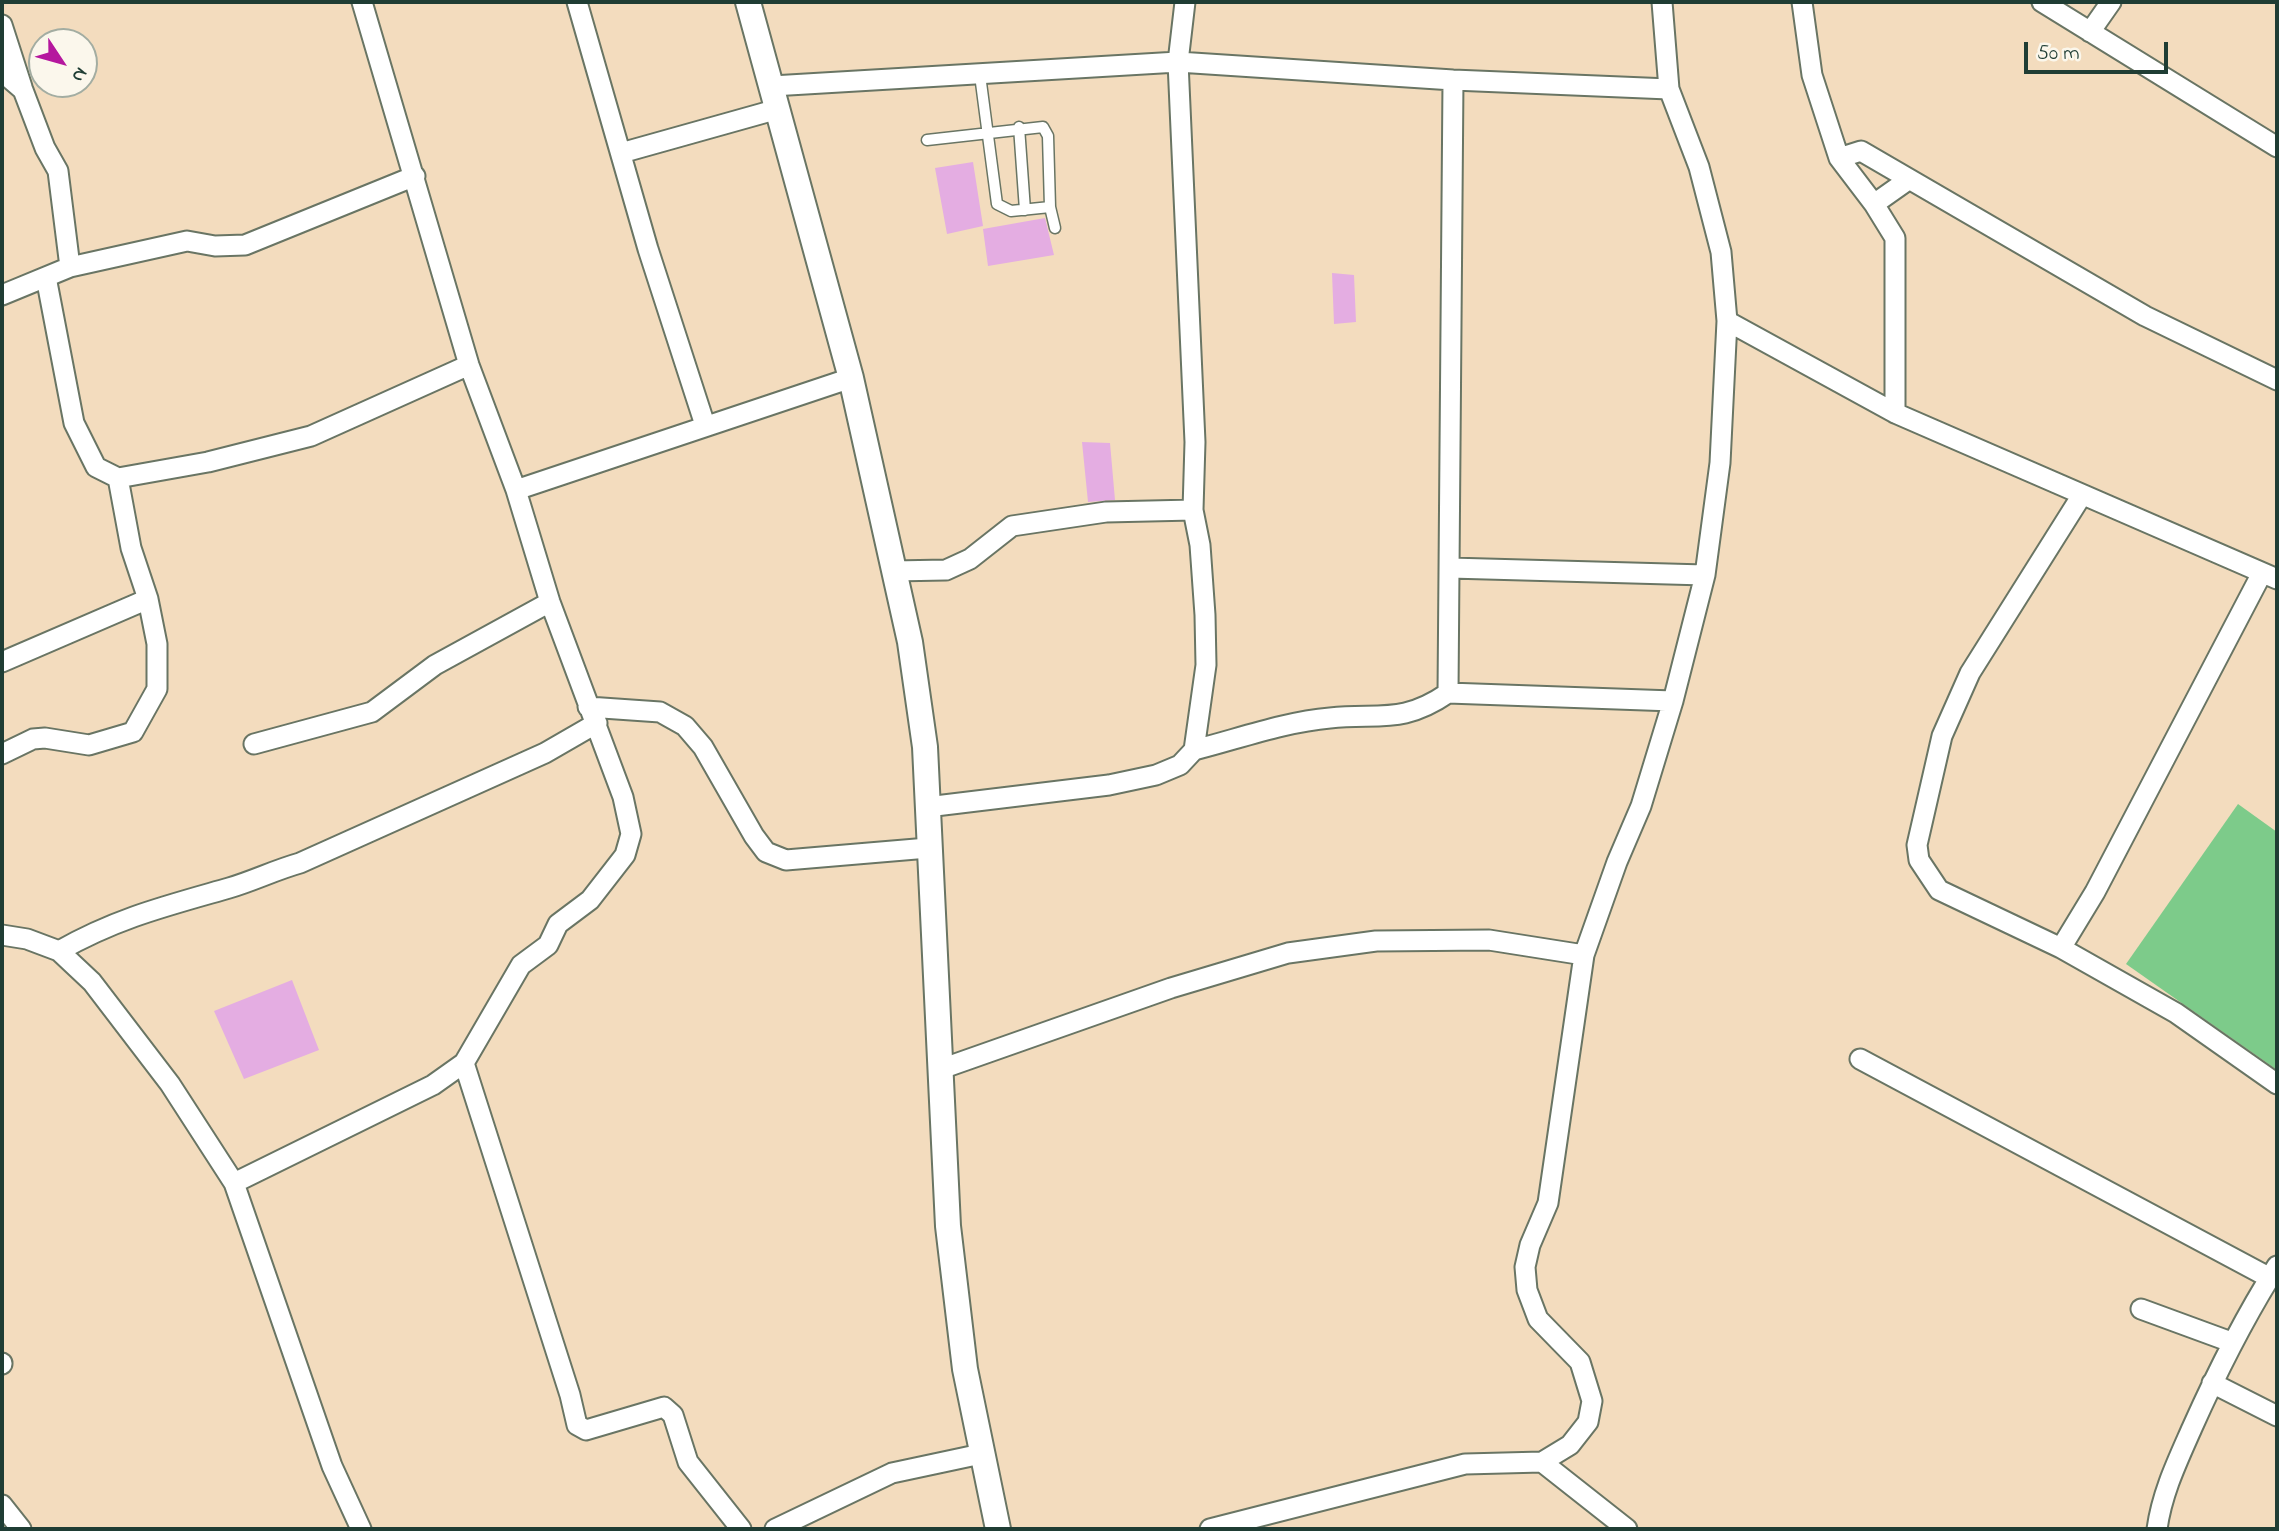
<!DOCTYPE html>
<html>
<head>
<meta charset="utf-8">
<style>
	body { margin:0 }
	#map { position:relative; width:2279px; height:1531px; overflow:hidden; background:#f3dcbe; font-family:"Indie Flower",sans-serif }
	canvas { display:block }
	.frame { position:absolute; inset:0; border:4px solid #1f3d34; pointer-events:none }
	.north { position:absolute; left:28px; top:28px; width:70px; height:70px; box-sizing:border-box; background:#fbf7ec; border:2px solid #a3ada2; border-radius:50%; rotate:126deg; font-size:19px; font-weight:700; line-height:28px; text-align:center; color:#1f3d34 }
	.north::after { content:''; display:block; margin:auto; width:24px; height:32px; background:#b5179e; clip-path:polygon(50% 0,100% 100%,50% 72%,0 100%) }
	.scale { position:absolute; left:2024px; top:42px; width:144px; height:32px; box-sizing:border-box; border:4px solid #1f3d34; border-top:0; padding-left:9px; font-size:21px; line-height:24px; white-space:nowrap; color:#1f3d34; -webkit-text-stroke:5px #fbf7ec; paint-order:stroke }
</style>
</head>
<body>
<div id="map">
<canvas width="2279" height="1531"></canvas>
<div class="frame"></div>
<div class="north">N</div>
<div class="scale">50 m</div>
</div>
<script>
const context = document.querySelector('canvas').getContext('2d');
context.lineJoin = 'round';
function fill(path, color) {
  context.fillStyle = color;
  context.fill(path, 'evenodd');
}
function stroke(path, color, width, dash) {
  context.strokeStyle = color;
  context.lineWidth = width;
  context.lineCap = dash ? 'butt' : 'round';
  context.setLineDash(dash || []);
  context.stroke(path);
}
const green = new Path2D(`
	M2238,804L2277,832V1070L2126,964Z`);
const building = new Path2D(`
	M973,162L983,226L947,234L935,168Z
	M1045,218L1054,255L988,266L983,229Z
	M1332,273L1354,275L1356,322L1334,324Z
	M1082,442L1110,443L1115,500L1088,502Z
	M292,980L319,1050L244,1079L214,1011Z`);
const service = new Path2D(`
	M980,75L997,204L1011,211L1050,207
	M1019,127L1025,210
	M927,140L1043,127L1048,136L1050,207L1055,228`);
const minor = new Path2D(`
	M577,2L648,249L705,425
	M1185,2L1178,62L1195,442L1193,510L1200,545L1205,615L1206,665L1194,750
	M1802,2L1812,75L1839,158L1874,204
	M2042,2L2277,147
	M2,25L22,87
	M2090,32L2111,2
	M2,72L23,90L45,148L58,171L70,267
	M772,86L1178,62L1453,80L1669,89
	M621,153L778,109
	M1839,158L1861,151L2145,316L2277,380
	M46,277L74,423L96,467L118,478L208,462L311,436L469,365
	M2,295L70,267L187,241L215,246L245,245L415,176
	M1727,321L1895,413L2277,579
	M1895,413V238L1874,204L1908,180
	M516,490L851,378
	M2082,495L1970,673L1942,736L1917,845L1919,860L1939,890L2061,948L2176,1013L2277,1084
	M1450,568L1705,575
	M893,571L946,570L970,559L1012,526L1106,512L1193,510
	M2,662L148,599
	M1448,693L1453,80
	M588,707L660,712L685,726L703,747L754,836L766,852L786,860L928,848
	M254,744L372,712L435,665L550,602
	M2,754L33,739L45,738L89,745L133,732L157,689V644L148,599L131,548L118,478
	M927,807L1109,785L1156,775L1180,765L1194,750C1238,739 1284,722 1330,718C1380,713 1403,724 1448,693L1673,701
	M2,935L27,939L59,951L92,982L170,1084L234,1183L332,1466L361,1529
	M2061,948L2095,892L2262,573
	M59,951C117,918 166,906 229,888C253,881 275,870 300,863L545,753L597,723
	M1860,1059L2270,1278
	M464,1063L570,1395L577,1425L586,1430L664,1407L673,1415L688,1462L741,1529
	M941,1069L1171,988L1288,953L1376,941L1489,940L1584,955
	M234,1183L433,1085L464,1063L521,965L548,945L558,924L590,900L625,855L631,834L623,797L550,602L516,490L469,365L362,2
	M2141,1309L2231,1342
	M2,1363V1364
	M2212,1383L2277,1416
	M1542,1462L1627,1529
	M2,1505L21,1529
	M775,1529L892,1473L981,1454
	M1210,1529L1465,1464L1542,1462L1570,1445L1588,1422L1592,1401L1580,1362L1538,1319L1527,1290L1525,1267L1530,1245L1548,1203L1584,955L1617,862L1641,806L1673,701L1705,575L1720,463L1727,321L1721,252L1699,167L1669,89L1662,2
	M2157,1529C2162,1493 2177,1462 2192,1428C2217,1372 2244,1318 2277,1266`);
const tertiary = new Path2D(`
	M748,2L851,378L910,642L925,747L948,1226L965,1369L998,1529`);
fill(green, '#7dcb8a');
fill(building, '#e4ade2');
stroke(service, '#697564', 13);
stroke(minor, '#697564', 23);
stroke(tertiary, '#697564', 28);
stroke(service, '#fff', 10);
stroke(minor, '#fff', 19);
stroke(tertiary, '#fff', 24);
</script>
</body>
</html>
